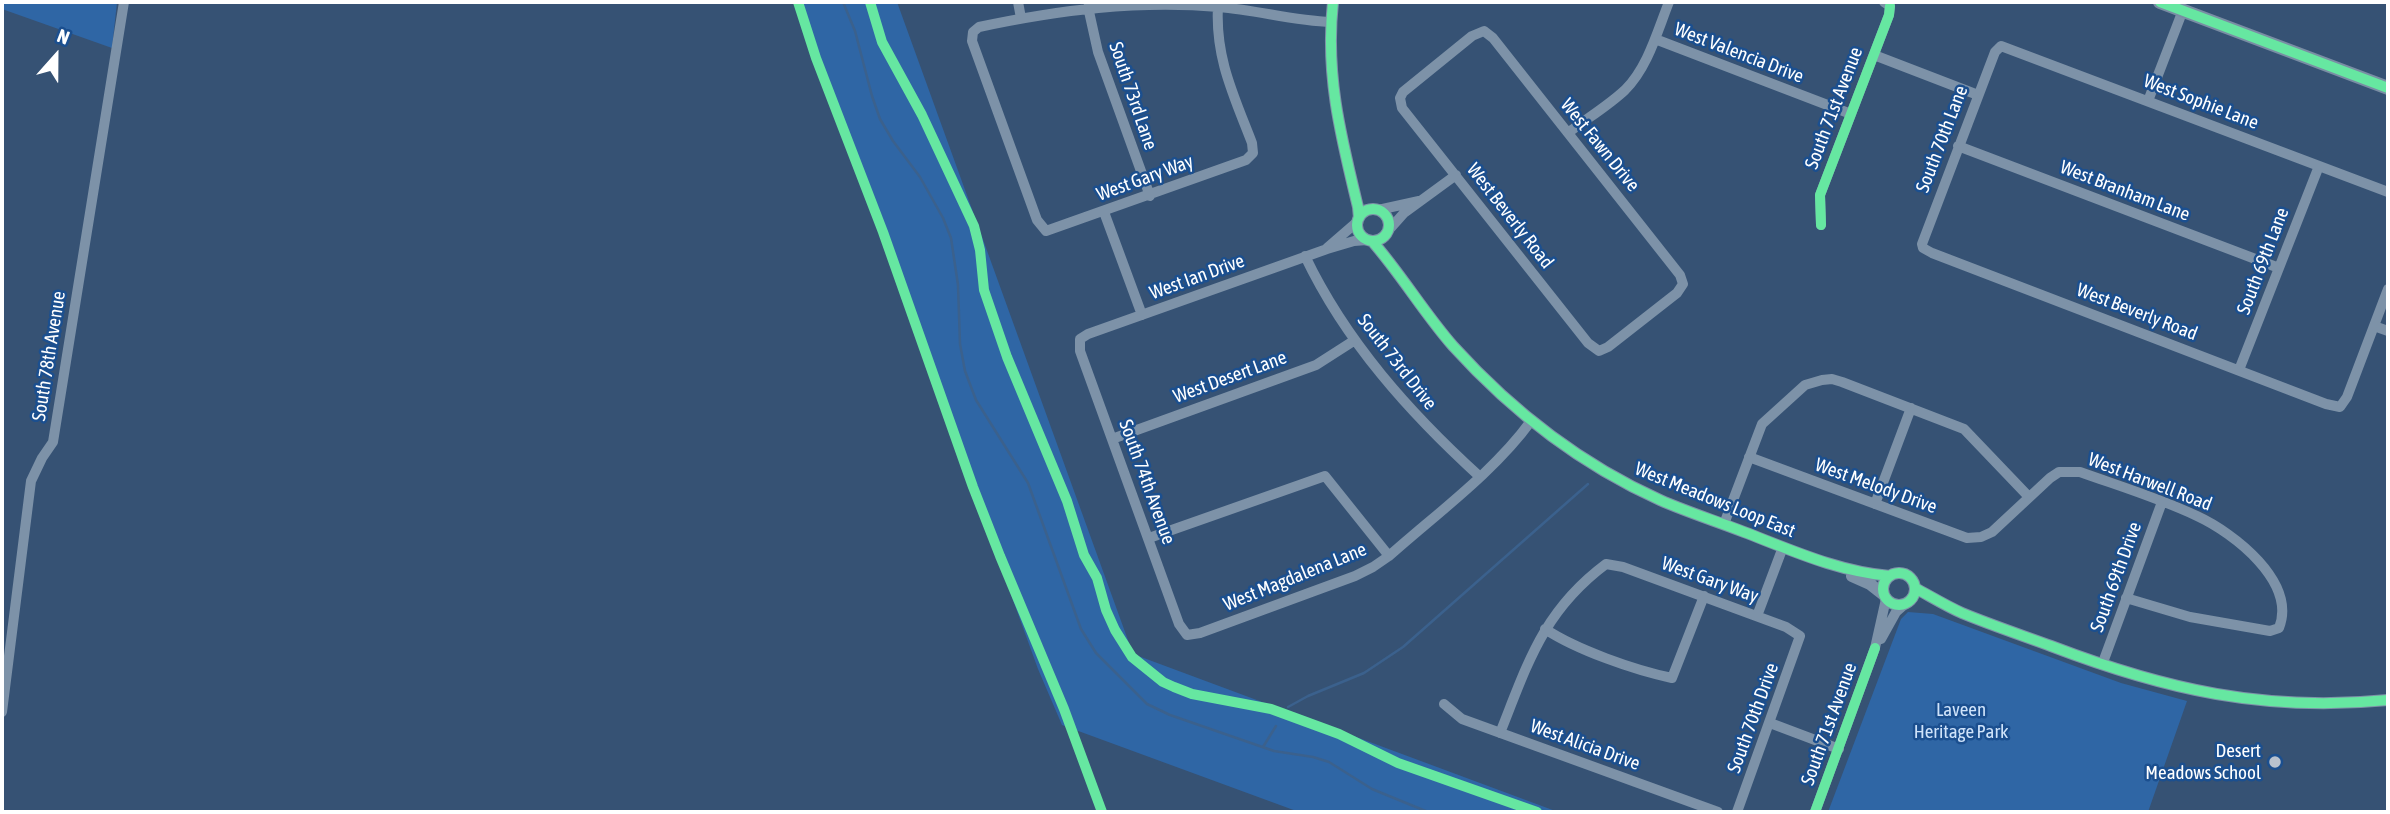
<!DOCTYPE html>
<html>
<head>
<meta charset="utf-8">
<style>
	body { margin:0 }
	#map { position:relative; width:2390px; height:814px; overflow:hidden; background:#365274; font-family:"Asap Condensed",sans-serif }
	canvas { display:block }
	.frame { position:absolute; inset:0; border:4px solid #fff; pointer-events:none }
	.north { position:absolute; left:21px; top:21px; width:70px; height:70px; -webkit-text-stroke:5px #1b4f8f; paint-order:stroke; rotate:21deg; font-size:19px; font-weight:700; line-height:28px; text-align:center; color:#fff }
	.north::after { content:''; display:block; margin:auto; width:24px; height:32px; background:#fff; clip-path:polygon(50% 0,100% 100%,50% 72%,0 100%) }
</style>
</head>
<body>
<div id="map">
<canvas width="2390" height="814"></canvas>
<div class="frame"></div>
<div class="north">N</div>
</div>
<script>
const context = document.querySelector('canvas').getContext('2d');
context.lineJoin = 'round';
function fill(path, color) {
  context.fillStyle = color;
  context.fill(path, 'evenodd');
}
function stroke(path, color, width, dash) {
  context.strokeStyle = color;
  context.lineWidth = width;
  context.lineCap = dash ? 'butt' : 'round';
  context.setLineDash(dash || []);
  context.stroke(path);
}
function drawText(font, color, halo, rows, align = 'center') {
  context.font = font + ' "Asap Condensed",sans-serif';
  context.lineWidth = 5;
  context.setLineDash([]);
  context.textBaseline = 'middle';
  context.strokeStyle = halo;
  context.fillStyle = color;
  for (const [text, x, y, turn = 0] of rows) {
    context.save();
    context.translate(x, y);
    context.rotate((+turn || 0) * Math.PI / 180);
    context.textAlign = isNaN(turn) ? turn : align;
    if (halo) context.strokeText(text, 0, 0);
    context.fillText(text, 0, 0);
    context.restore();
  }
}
const green = new Path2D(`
	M2,2H117L112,48L2,9Z
	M796,2H897L1133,654L1558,812H1299L1062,725L1038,669Z
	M1908,612L1933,614L2121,683L2187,701L2148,812H1828L1901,619Z`);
const stream = new Path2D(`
	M843,2L855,31L872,96L880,119L893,141L920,177L943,218L951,238L958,285L960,344L965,371L976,400L1028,483L1081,629L1096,653L1147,704L1170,715L1274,751L1313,757L1329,762L1372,789L1428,812
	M1288,707L1308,696L1364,673L1403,647L1588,484
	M1263,747L1276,726`);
const minor = new Path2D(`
	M1018,2L1021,18
	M1218,6C1215,58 1234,96 1252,143L1253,153L1246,160L1046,231L1037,220L972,41L973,32L979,27C1059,10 1137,0 1219,7C1257,10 1294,21 1331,22
	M1088,7L1098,52L1150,196
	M1484,31L1493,38L1680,275L1683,284L1677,293L1608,347L1599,351L1588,343L1402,108L1400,98L1403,92L1472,36Z
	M1655,39L1851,114
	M1874,55L1978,95
	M2148,101L2183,10
	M1568,133C1586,119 1608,106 1625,90C1648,67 1657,32 1669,2
	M1958,146L2279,268
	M2388,192L2001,46L1995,52L1922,244L1923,248L1932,253L2326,404L2340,407L2347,397L2388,289
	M1378,210L1419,201
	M1104,212L1142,315
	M1821,225L1820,195L1889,15L1890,6L1884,2
	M1388,231L1404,213L1456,175
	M1367,240L1354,241L1327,249L1088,334L1080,339V351L1179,624L1187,635L1200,633L1355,576L1373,567L1389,556C1436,514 1494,472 1531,421
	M1327,248L1357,222
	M1305,256C1346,342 1410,413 1479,476
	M2374,326L2388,331
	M2239,370L2319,166
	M1112,439L1316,365L1355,340
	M1749,457L1967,538L1981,537L1992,532L2050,478L2059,472H2080C2119,486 2159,498 2197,516C2234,533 2297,582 2279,628L2270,631L2190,617L2126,598
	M1875,504L1911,408
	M1724,524L1762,424L1805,385L1822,380L1832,379L1842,382L1964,429L2029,497
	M1149,538L1325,476L1389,556
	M1757,616L1783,547
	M1545,629C1577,650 1634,670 1672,678L1704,596
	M1881,639L1896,612L1905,604
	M2102,665L2162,502
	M1444,704L1462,719L1718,812
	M2,712L31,481L42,458L53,442L124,2
	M1770,723L1839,749
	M1500,733C1528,663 1543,611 1606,564L1623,567L1786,627L1800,636L1737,812
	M1815,812L1875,648L1886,599`);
const tertiary = new Path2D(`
	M1333,2C1325,75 1341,137 1358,207L1359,218
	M1357 225a16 16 0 1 1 32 0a16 16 0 1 1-32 0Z
	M1372,241C1401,274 1424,313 1453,346C1511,410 1580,464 1660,500C1687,512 1716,521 1744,532C1791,550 1839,572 1890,576
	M1883 589a16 16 0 1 1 32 0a16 16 0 1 1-32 0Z
	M1852,576L1870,584L1884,595
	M1915,588C1930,596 1946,606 1962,613C1991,625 2021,635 2051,646C2166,690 2265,712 2388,700`);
const secondary = new Path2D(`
	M2160,2L2388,88`);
const cycleway = new Path2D(`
	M798,2L816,58L883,232L973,487L1000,556L1064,709L1102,812
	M870,2L882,42L922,115L974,226L980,250L984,290L1007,357L1067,501L1084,555L1097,578L1106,610L1115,630L1132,657L1163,682L1174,687L1192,694L1271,709L1339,734L1398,763L1537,812
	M1333,2C1325,75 1341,137 1358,207L1359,218
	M2160,2L2388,88
	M1357 225a16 16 0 1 1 32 0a16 16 0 1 1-32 0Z
	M1821,225L1820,195L1889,15L1890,6
	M1372,241C1401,274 1424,313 1453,346C1511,410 1580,464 1660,500C1687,512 1716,521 1744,532C1791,550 1839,572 1890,576
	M1883 589a16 16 0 1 1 32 0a16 16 0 1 1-32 0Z
	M1915,588C1930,596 1946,606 1962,613C1991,625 2021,635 2051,646C2166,690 2265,712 2388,700
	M1815,812L1875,648`);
const markers = [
	[2275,762,7,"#b9c2ce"]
];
const streetNames = [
	["West Valencia Drive",1739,53,21],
	["South 73rd Lane",1133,96,71],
	["West Sophie Lane",2201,102,21],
	["South 71st Avenue",1834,108,-69],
	["South 70th Lane",1942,139,-69],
	["West Fawn Drive",1600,145,51],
	["West Gary Way",1145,178,-20],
	["West Branham Lane",2125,191,21],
	["West Beverly Road",1510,216,52],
	["South 69th Lane",2263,261,-69],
	["West Ian Drive",1197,277,-20],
	["West Beverly Road",2137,312,21],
	["South 78th Avenue",49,356,-81],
	["South 73rd Drive",1397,362,52],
	["West Desert Lane",1230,377,-20],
	["South 74th Avenue",1147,482,70],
	["West Harwell Road",2150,482,21],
	["West Melody Drive",1876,486,20],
	["West Meadows Loop East",1715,500,22],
	["West Magdalena Lane",1295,577,-22],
	["South 69th Drive",2116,577,-70],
	["West Gary Way",1710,580,20],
	["South 70th Drive",1753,718,-70],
	["South 71st Avenue",1829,724,-70],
	["West Alicia Drive",1585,745,20]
];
const parkNames = [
	["Laveen",1961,710],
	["Heritage Park",1961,732]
];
const poiNames = [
	["Desert",2261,751],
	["Meadows School",2261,773]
];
fill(green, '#2f66a5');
stroke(stream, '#3b618d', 2.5);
stroke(minor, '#7d92a8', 10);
stroke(tertiary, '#7d92a8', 12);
stroke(secondary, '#798da4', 14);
stroke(cycleway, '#66e7a1', 10);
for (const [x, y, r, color] of markers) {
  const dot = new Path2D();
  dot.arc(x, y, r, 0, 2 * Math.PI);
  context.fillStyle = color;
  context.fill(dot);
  stroke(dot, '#1b4f8f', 2.5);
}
drawText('19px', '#fff', '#1b4f8f', streetNames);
drawText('19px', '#cfe3fa', '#1b4f8f', parkNames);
drawText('19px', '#fff', '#1b4f8f', poiNames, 'right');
</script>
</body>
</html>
